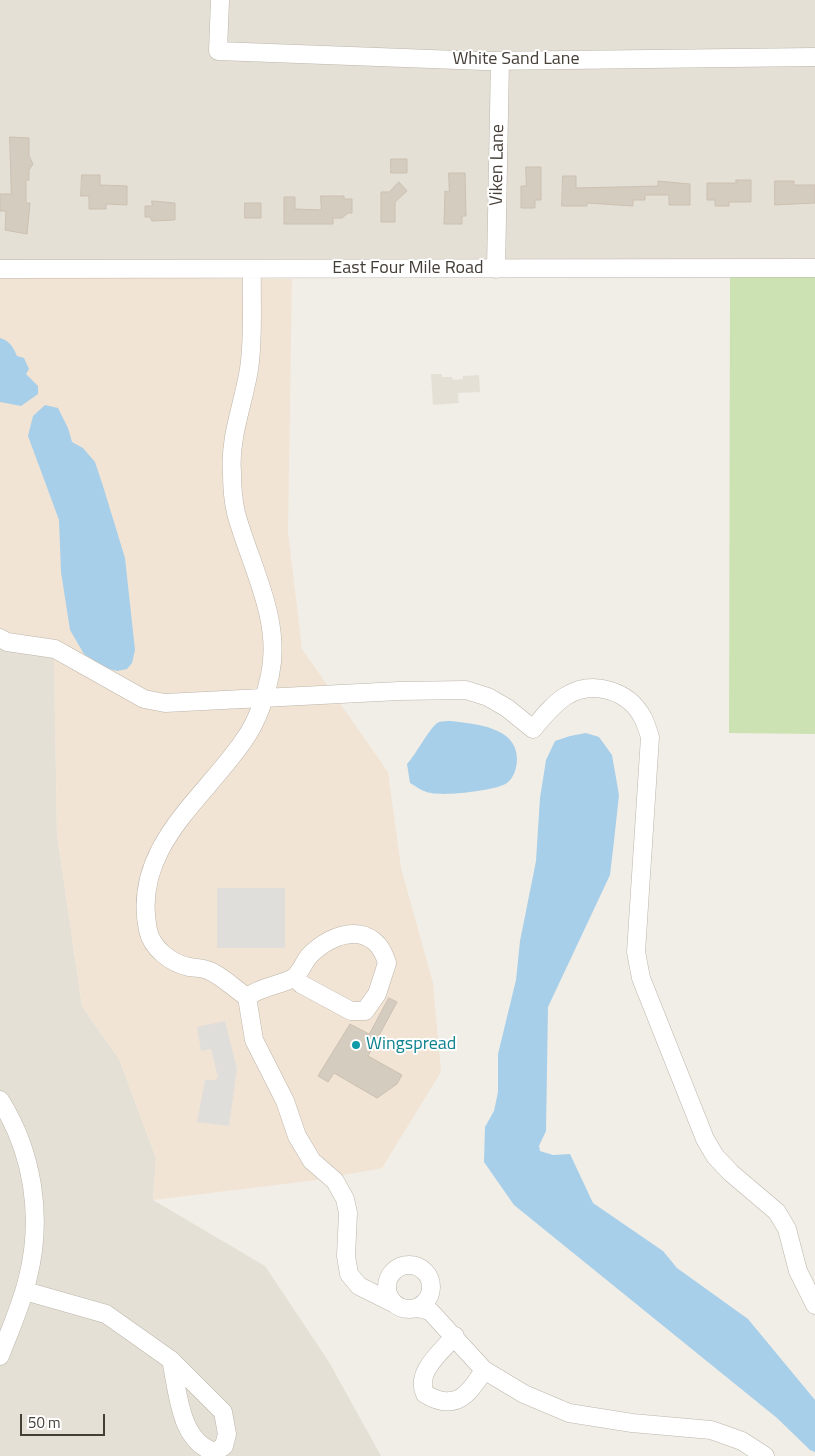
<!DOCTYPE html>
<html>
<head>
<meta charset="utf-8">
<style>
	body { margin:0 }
	#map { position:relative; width:815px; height:1456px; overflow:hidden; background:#f1eee7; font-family:"Titillium Web",sans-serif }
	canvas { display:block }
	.scale { position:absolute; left:20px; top:1414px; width:85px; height:22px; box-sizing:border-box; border:2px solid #443e36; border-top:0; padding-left:6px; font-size:15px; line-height:18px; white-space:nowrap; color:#443e36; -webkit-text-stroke:4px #fff; paint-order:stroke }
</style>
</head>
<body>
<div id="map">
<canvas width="815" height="1456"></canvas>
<div class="scale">50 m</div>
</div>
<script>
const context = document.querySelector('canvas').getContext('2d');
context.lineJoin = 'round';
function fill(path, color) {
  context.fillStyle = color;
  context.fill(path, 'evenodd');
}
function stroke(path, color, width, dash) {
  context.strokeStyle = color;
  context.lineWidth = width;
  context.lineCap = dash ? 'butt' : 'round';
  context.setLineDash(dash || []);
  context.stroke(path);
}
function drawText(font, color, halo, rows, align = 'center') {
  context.font = font + ' "Titillium Web",sans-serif';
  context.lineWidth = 4;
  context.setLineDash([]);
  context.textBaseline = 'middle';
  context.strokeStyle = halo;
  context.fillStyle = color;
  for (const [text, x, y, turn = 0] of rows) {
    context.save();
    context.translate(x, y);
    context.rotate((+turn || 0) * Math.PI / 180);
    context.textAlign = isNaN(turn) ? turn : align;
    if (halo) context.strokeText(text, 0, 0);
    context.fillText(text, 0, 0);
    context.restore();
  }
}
const residential = new Path2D(`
	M0,0H815V260L0,261Z
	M431,374H442V377H452L453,380L463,379V376L479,375L480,392L458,393L459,403L433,405Z
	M0,648L54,656L57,834L82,1006L119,1059L156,1158L153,1200L265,1266L329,1362L381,1456H0Z`);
const commercial = new Path2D(`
	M0,277L292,279L288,532L302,649L388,772L401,868L433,983L441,1072L382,1168L316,1180L153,1200L156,1158L119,1059L82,1006L57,834L54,656L0,648Z`);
const green = new Path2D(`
	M730,269H815V734L729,733Z`);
const parking = new Path2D(`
	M217,888H285V948H217Z
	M225,1021L237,1069L229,1126L197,1122L205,1080H215L218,1077L211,1049L201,1051L197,1027Z`);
const water = new Path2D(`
	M0,338C10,341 13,347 17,356L24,358L29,369L26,374L38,386V394L21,406L0,402Z
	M45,405L58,408L68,428L72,442L83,448L95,462L103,486L125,558L135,650L132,663L127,669L117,671L106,668L84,654L70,630L61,572L59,520L28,436L33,416Z
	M451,721C476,724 517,727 517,759C517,767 514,778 507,783C495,791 445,796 431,793C423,792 417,787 410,783L407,764C416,755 430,726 439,722C442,721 448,721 451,721Z
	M586,733L599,737L612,755L619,795L614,841L610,875L548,1007L546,1131L539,1146L540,1151L553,1155L570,1154L593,1203L663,1251L677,1268L748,1319L815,1400V1452L810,1450L777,1418L514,1205L484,1162L485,1127L494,1111L498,1092V1054L516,980L520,941L536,861L540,798L546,760L555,741L570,736Z`);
const building = new Path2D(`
	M10,137L29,138V156L33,164L29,170V180H26V203H30L27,234L5,230L6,211H0V194H11Z
	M391,159H407V173H391Z
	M526,167H541V200H535V208H521V186H526Z
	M449,173H465L466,216H462V224H444L445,191L449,192Z
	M82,175H100V185L127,186V205L106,204V209H89V196H81Z
	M563,176H576V188L658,186V181L690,184V205H669V195H645V200H633V206L587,203V206H562Z
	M736,180H751V202H729V206H715V200H707V183H736Z
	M775,181H794V185H815V203L775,205Z
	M399,182L407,191L395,202V222H381V192H389Z
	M321,196H344V199H352V213H348L342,218H333V224H284V197H295V209L321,210Z
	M152,201L175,203V220L152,221L150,217H145V206H152Z
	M245,203H261V218H245Z
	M389,998L397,1002L368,1056L402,1075L397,1084L377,1098L334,1073L328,1082L318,1076L350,1024L369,1034Z`);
const minor = new Path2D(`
	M220,0L218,51L484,61L815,57
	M0,269L815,268
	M252,269C251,302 254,337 249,369C244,402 229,438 232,472C232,485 233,500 236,513C250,565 282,619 270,675C266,696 257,722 244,740C204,799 131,848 148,930C152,949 171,963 189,967C196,968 204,968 210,971C223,977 235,989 247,997L254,1040L285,1101L297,1136L312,1161L335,1181L345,1199L348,1213L346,1256L349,1274L359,1286L393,1303
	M496,269L500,61
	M0,638L7,642L55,649L144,699L165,703L399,691L466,690L488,697L507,708L533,729C543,717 553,704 566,696C593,679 629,691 643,718C646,724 648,731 650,737L636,952L641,978L705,1139L715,1156L731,1173L777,1212L787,1229L798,1271L815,1305
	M247,997C264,985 279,986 293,978C300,974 304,962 309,956C334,930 375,921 387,963L377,994L365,1011H351L301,984L294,977
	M0,1100C33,1152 43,1217 28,1277C22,1304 10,1330 0,1356
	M387 1287a22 22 0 1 1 44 0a22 22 0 1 1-44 0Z
	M25,1291L106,1314L171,1360L223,1412L227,1434L224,1446L215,1452C179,1442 178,1390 171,1360
	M418,1308L430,1311L484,1370L524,1394L569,1413L632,1423L711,1430L742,1441L765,1456
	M455,1336C441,1352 415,1372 425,1394C455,1412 469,1395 484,1370`);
const markers = [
	[356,1045,5,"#0f9aa8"]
];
const streetNames = [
	["White Sand Lane",516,60],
	["Viken Lane",498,165,-89],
	["East Four Mile Road",408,269]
];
const cultureNames = [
	["Wingspread",366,1045]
];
fill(residential, '#e5e0d5');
fill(commercial, '#f2e4d4');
fill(green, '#cde2b3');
fill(parking, '#e0dedb');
fill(water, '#a8cfe9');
fill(building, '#d5ccc0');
stroke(building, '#ccc1b1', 1);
stroke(minor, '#bcb5aa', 19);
stroke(minor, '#fff', 18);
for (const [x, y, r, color] of markers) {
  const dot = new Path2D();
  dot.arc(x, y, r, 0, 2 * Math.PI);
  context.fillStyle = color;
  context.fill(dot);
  stroke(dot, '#fff', 2);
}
drawText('18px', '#443e36', '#fff', streetNames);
drawText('18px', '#0d838f', '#fff', cultureNames, 'left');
</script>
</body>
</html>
